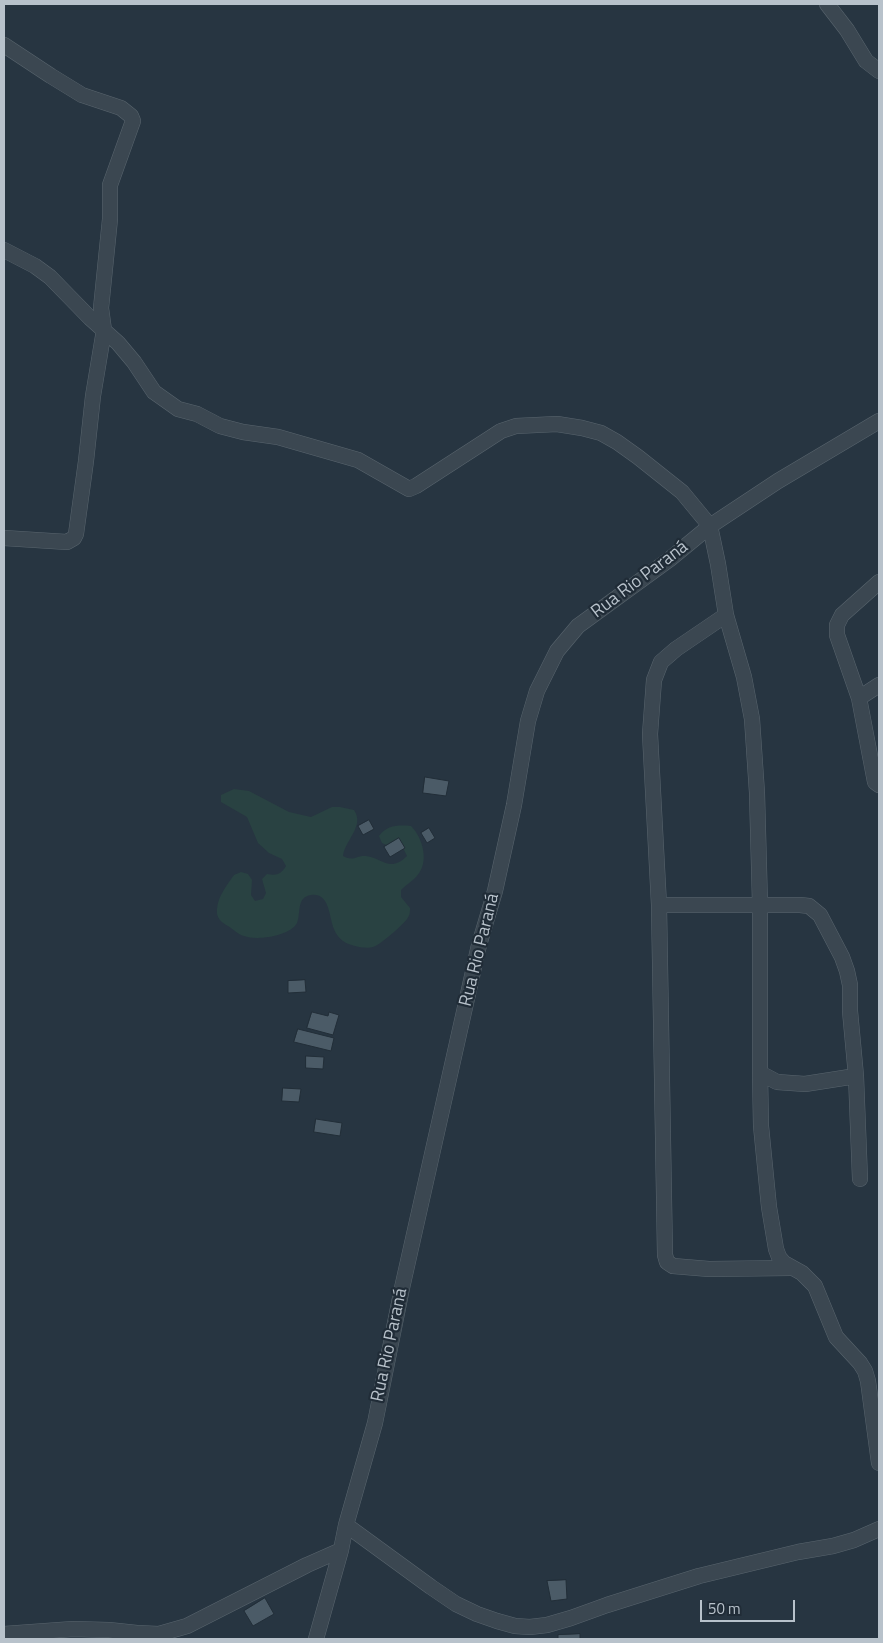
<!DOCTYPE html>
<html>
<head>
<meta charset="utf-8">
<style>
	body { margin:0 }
	#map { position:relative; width:883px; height:1643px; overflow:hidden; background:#273541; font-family:"Titillium Web",sans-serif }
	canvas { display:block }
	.frame { position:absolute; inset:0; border:5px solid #b8c2cb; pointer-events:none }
	.scale { position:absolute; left:700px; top:1600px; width:95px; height:22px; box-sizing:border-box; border:2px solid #b8c2cb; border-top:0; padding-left:6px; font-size:15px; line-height:18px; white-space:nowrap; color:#b8c2cb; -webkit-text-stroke:4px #202c37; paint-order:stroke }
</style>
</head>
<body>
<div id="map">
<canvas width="883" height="1643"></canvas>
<div class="frame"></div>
<div class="scale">50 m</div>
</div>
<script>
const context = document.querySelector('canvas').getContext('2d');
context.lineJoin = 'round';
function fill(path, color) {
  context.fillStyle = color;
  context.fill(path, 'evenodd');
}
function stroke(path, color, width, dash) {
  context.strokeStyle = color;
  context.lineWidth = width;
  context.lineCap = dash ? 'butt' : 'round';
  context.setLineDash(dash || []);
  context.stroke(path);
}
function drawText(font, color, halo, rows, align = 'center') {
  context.font = font + ' "Titillium Web",sans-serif';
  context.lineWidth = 4.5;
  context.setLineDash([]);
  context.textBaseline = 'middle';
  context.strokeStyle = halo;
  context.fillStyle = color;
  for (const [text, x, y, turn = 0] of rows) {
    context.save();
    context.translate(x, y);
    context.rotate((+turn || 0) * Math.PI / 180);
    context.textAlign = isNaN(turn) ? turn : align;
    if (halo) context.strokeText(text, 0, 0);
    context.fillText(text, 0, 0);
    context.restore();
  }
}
const green = new Path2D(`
	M234,789L249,791L289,812L311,817L332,807H340L354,810C365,826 345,840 343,856C354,862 356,855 366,856C382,858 390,873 407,856L403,848L389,846L382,843L379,836C387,825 398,825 411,826C423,838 430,863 416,877C411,882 406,885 401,890V897L410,908C410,912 410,915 407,919C404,924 379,946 373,947C365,949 350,946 343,941C340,939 335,933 334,929C329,918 330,892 311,895C296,897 301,914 297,923C290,936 257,941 244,936C239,935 233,929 228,926C221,922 216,918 217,909C218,896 227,885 234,875L241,872L248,874L252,880L251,895L255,901L263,899L266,893L262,879L267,874C277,876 281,874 286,866L282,859L269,853L258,843L247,817L221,802V795Z`);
const building = new Path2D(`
	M425,777L449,781L446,796L423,793Z
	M369,820L374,829L363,835L358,826Z
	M429,828L435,838L427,843L421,833Z
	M399,838L405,848L390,857L384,847Z
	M305,980L306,992L288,993V981Z
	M312,1012L328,1016L329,1012L339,1015L333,1035L307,1028Z
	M298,1029L334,1038L331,1051L294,1042Z
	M306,1056L324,1057L323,1069L306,1068Z
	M283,1088L301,1089L299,1102L282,1101Z
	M316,1119L342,1123L340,1136L314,1132Z
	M566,1580L567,1599L551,1601L547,1581Z
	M265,1598L274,1614L253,1626L244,1611Z
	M580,1634V1639H558V1635Z`);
const minor = new Path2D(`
	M827,4L847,30L866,61L879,71
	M4,45L51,76L82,95L121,108L131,116L133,121L110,185V219L101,308L104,330L93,396L86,461L76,534L74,538L67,542L4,538
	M4,250L35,266L50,277L90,318L118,343L134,362L154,392L178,409L197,414L220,426L243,432L278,437L358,460L409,489L416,486L501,431L516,426L557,424L582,428L601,433L617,442L638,457L682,492L710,526L718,564L726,615L744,677L752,719L757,793L760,904V1073L761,1126L769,1207L776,1249L779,1257L784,1263L802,1273L815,1286L836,1337L860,1363L865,1371L868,1381L879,1463
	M879,582L842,615L837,625V635L859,698L875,782L879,785
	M726,615L676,649L661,662L654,680L650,734L659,905L665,1255L667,1262L673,1266L709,1269L790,1268
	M859,698L879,685
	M659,905H800L809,906L820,915L842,957L847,971L850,985V1011L856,1076L860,1179
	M760,1073L777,1082L805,1084L856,1076
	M346,1525L431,1587L456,1604L477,1614L497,1621L515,1626L530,1627L547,1625L571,1618L607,1605L699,1576L798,1552L833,1546L854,1540L879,1529
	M4,1634L73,1629L109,1630L137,1633L159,1634L187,1626L307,1565L341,1550
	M316,1639L341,1550L346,1525L375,1423L402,1288L479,945L495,891L514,805L528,721L537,691L557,651L578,626L670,559L710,526L778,481L879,421`);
const streetNames = [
	["Rua Rio Paraná",640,580,-37],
	["Rua Rio Paraná",480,950,-76],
	["Rua Rio Paraná",390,1345,-78]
];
fill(green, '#294242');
fill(building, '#4b5b67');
stroke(building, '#222e38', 1);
stroke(minor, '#59656e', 16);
stroke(minor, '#3b4751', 15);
drawText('18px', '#b8c2cb', '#202c37', streetNames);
</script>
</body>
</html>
